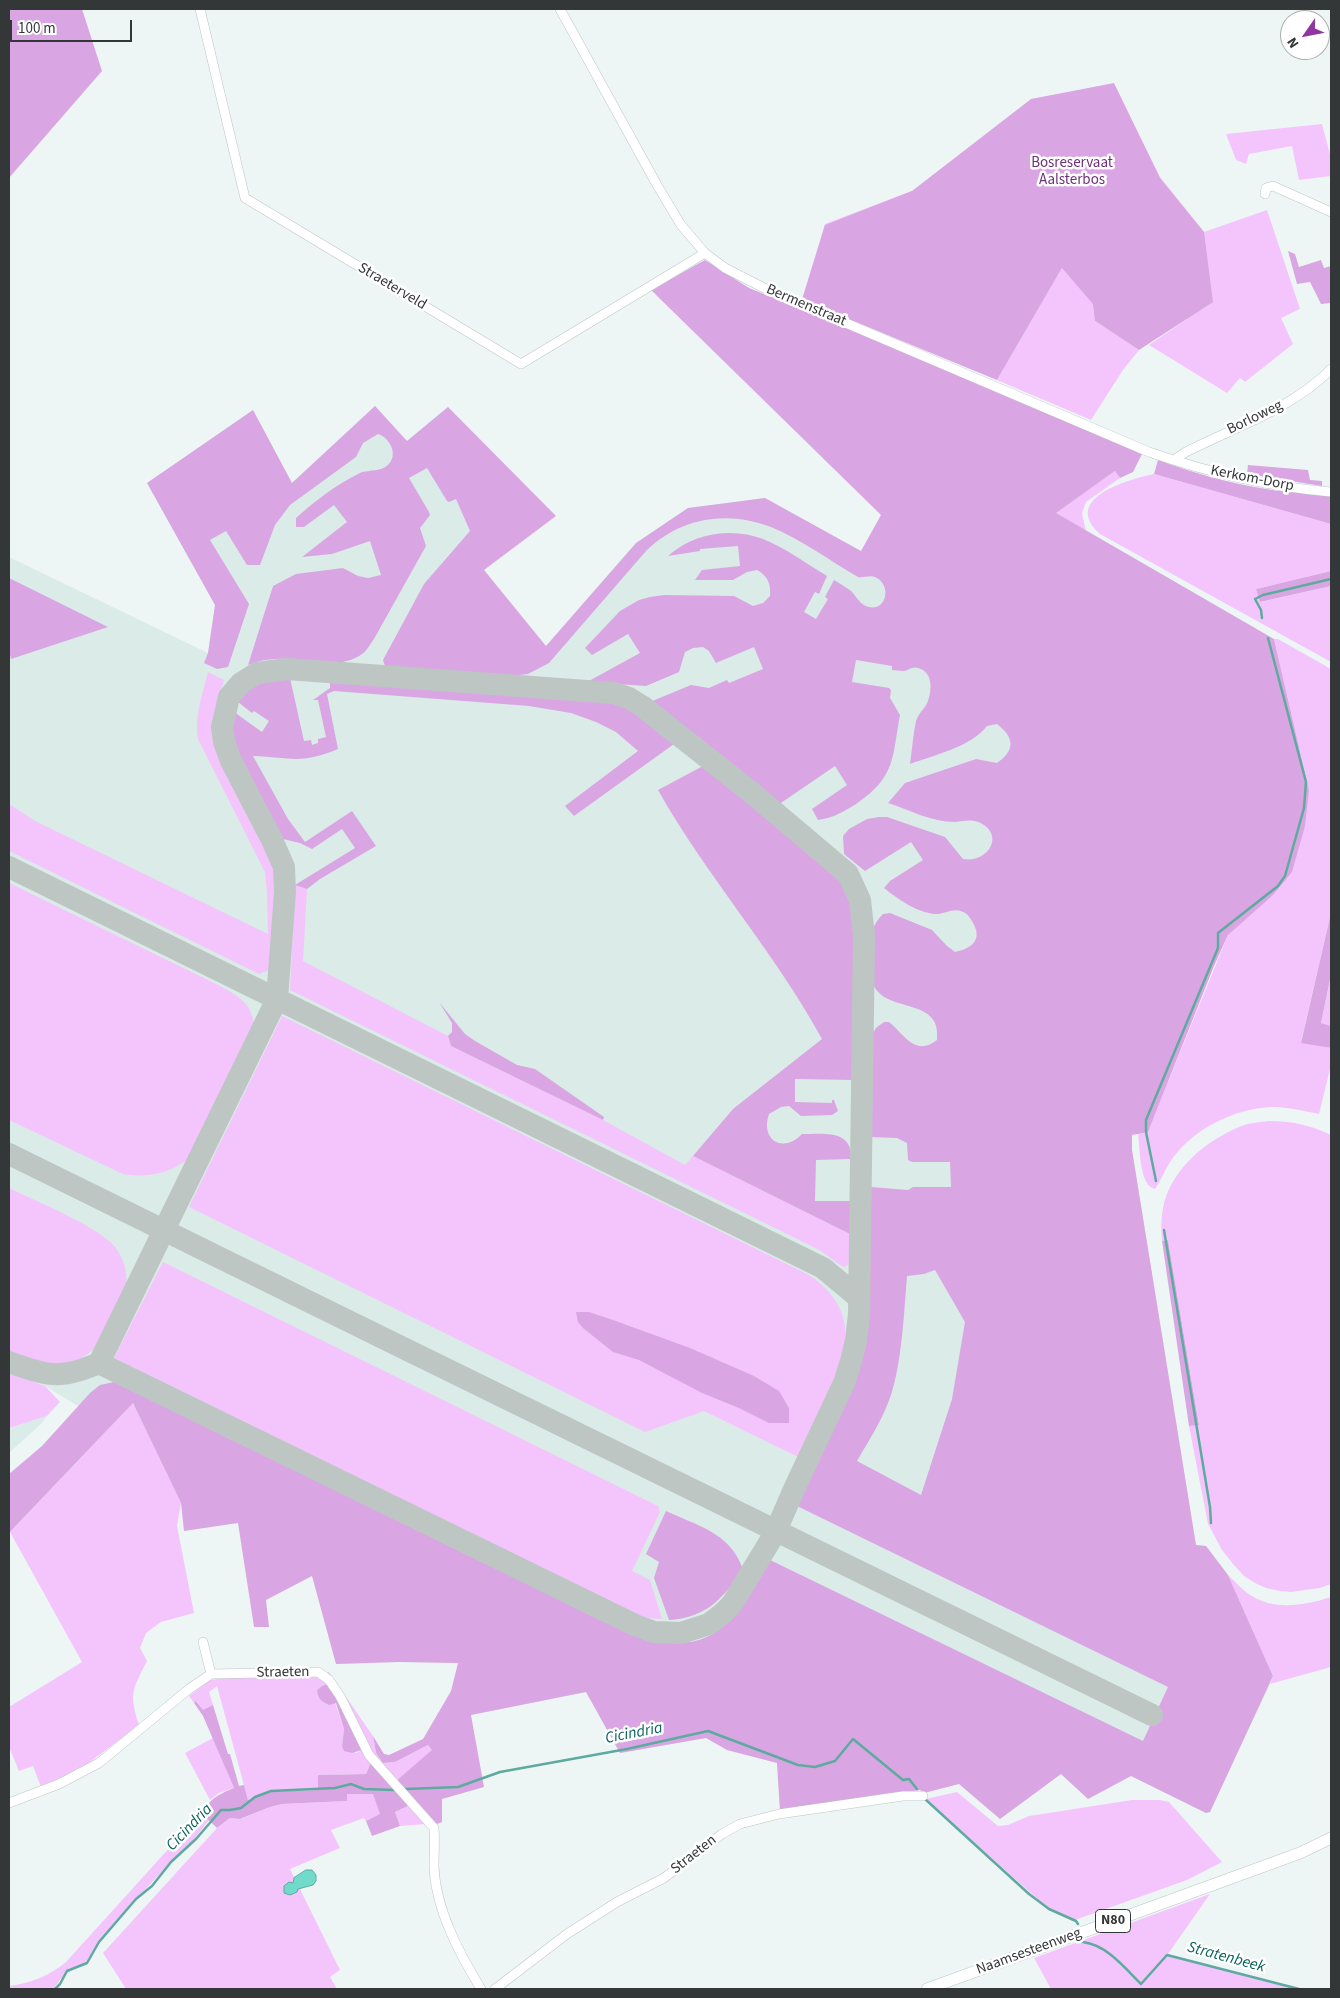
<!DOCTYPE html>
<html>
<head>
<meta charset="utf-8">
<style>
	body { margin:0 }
	#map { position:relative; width:1340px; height:1998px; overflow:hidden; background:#eef6f5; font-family:"Source Sans 3",sans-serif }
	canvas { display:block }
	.frame { position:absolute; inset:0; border:10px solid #343737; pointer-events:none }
	.north { position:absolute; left:1280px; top:10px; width:50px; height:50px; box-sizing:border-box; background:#fff; border:1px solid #aeafaf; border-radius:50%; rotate:237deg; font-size:14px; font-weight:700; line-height:20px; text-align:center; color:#343737 }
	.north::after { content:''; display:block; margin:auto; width:18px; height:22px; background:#9036a1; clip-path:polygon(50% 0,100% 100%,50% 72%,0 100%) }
	.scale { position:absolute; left:10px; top:20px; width:122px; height:22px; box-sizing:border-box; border:2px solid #343737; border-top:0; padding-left:6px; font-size:15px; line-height:18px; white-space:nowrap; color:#343737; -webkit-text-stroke:4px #fff; paint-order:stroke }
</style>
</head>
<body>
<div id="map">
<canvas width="1340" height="1998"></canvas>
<div class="frame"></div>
<div class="north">N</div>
<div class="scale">100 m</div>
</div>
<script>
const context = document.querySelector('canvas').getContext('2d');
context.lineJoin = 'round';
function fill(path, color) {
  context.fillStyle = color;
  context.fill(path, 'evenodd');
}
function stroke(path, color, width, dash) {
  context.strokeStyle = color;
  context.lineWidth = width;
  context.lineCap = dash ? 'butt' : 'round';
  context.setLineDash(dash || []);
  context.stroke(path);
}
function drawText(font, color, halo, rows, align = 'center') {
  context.font = font + ' "Source Sans 3",sans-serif';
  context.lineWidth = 5;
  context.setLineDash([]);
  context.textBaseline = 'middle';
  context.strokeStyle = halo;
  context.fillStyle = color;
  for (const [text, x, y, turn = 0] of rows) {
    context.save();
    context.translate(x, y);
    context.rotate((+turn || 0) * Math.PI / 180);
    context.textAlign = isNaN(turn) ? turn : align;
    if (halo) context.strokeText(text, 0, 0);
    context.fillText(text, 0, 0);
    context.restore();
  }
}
const built = new Path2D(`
	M375,406L407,441L448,407L484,570L542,651L636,543L688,508L765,498L932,591L1055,513L1103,542L1233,918L1130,1106L1132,1150L1196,1545L1206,1546L1228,1575L1270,1684L1210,1812L1206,1813L1131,1776L1088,1799L1061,1774L1000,1819L959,1784L924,1793L920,1790L780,1811L777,1763L727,1750L706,1738L620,1753L586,1692L471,1715L458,1663L399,1662L336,1664L312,1575L104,1422L45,1386L9,1373V557L208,653L215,605L147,483L253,410L292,483Z
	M47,1416L42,1423L9,1453V1428Z`);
const green = new Path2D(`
	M1116,88L1160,177L1204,232L1267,210L1300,309L1281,318L1293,344L1245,382L1240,378L1227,393L1149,345L1187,319L1095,321L1139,350L1123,370L1091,420L997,380L1062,268L802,299L825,224L914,190Z
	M1322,124L1331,158V176L1299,180L1292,146L1249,154L1246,164L1236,160L1226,134Z
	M1115,471L1120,478L1086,502L1082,513L1086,532L1055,513Z
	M1154,474L1331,524V571L1256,589L1261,602L1331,586V662L1100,534C1061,499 1126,480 1154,474Z
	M1274,639H1278L1331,669V917H1330L1301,1042L1331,1048V1065L1319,1114C1304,1111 1288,1107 1273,1107C1235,1108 1192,1129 1170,1162C1164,1171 1161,1181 1155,1189C1139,1186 1140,1147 1138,1133L1148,1131L1228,935L1240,923L1309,790Z
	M208,672L224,680C214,713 209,727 221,761L272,858L276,876L273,969L259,974L9,851V804L35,821L268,934L267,892L265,872L198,739C194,718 203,692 208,672Z
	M9,883L208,980C233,993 257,1001 254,1035L199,1148C180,1171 152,1179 123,1174L9,1120Z
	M295,885L307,889L303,961L448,1036L451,1046L603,1120L685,1165L693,1156L852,1235C852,1246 856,1265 843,1267L821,1251L781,1231L290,990Z
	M1331,975V1026L1321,1023Z
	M282,1016L809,1275C883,1324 827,1399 798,1457L704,1411L645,1432L189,1207Z
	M1269,1121C1292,1121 1310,1125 1331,1135V1584L1320,1588L1291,1592L1280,1591L1266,1588L1255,1583L1244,1576L1233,1564L1222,1550L1208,1524L1189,1426L1199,1424L1168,1240L1162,1241C1161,1229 1161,1216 1164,1203C1174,1167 1206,1141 1239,1127C1248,1123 1259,1122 1269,1121Z
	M9,1188C35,1201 98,1226 115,1247C146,1286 109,1355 64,1365C45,1368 26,1359 9,1353Z
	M163,1262L658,1506L660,1512L632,1571L650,1580L662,1619L647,1618L634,1613L114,1358Z
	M9,1373L45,1386L60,1402L47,1416L9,1428Z
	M133,1403L181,1503L177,1526L194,1613L161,1622L146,1633L140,1648L147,1661C132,1690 129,1694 139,1725L78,1771L41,1787L33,1766L19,1771L9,1747V1707L82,1662L10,1532Z
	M1228,1575C1236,1582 1243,1591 1252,1596C1276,1611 1306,1605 1331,1597V1667L1270,1684L1273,1676Z
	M329,1672L373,1736L376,1753L383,1763L395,1762L428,1745L433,1750L396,1781L374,1757L326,1673Z
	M313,1675L322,1679L329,1685L344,1729L342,1746L356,1753L362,1750L371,1762L366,1774L318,1775V1790L273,1791L248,1800L217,1686L209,1692L213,1705L203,1711L197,1701L194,1703L189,1696L210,1680L224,1678Z
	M213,1738L234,1788L219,1793L210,1800L185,1753Z
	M957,1792L998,1826L1008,1825L1029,1816L1132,1800H1160L1169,1802L1222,1862L1187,1880L1072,1921L1044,1905L926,1799Z
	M347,1794H373L381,1814L366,1821L364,1818L331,1830L340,1848L290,1869L340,1970L330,1977L337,1989H126L103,1953L217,1828L230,1818L241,1819L270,1807L282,1804L347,1801Z
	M410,1805L426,1824L400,1826L395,1812Z
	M201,1813L209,1820L192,1842L174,1858L98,1942L86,1962L67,1971L53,1989H9V1986C31,1983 49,1976 66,1962Z
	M1210,1894L1168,1954L1296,1989H1051L1034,1958Z`);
const forest = new Path2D(`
	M9,9H82L102,71L9,178Z
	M1114,83L1160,178L1204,232L1213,302L1139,350L1095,321L1093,304L1062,268L997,380L802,300L825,225L912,191L1031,99Z
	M1288,251L1295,254L1299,267L1321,260L1324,268L1331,266V303L1321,304L1310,282L1297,284Z
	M705,260L749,288L848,328L1142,454L1133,472L1120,478L1115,471L1056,513L1274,639L1309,790L1305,826L1292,872L1273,895L1228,935L1214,966L1148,1132L1132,1135V1150L1196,1545L1206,1546L1228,1575L1273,1676L1210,1812L1206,1813L1131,1776L1088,1799L1061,1774L1000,1819L959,1784L924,1793L920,1790L780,1811L777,1763L727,1750L706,1738L620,1753L586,1692L471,1715L484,1787L442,1799V1822L437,1824L396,1781L432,1750L428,1745L395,1762L383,1763L376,1753L373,1736L384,1754L389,1755L423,1739L451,1691L458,1663L399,1662L336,1664L312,1576L266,1600L269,1627H254L238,1523L184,1531L181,1503L133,1403L9,1533V1474L42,1446L90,1393L100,1385L114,1382L126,1385L640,1637C715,1659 738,1618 768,1559L1143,1741L1168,1687L797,1506L848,1395L859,1370L865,1349L868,1323L871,1187L908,1190L913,1187H951L950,1162H912L908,1160L907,1143L897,1138L870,1137L871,1035L877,1027L884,1022H889C905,1035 915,1057 937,1040C942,998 891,1013 875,988C869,978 870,964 870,953C870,937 871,926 883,914L890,913L932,930L947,946L955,952C971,949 983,940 973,923C971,919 967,913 963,912C954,907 945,914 936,914C917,913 898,899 884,888L890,881L923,860L911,842L865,871L844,854L843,836L849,829L867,819L879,817H887L945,837L963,859C987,863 1003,838 984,825C974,818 966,821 955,822C931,822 910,810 888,803L905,783L976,759L997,763C1016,750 1014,737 997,724L987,726C971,747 934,755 910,764C912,750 913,735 916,721C919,712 925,709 928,701C932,689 933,672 918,668C912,666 909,670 904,671C900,671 895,670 892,670V666L856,660L852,682L889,688L891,690L890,698L900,715C892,758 896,777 856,804C843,812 833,818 818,820L812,809L847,785L835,766L778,805L650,702L691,685L709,688L727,680L729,683L763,669L754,647L716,663L709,651L703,647L693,648L685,652L679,672L646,686L587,682L640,653L628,634L592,655L585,648L620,611L639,600L650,597L664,595L734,596L753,606L763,603L770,596C771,584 768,576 757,570L747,572L733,580H695L702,570L740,566L738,546L700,549V551L668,556C693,533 732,527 763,539C786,548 807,564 827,576L819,594L815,592L804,612L816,619L828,599L825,597L834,580C840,584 846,587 851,591C857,597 860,605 869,607C887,611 891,586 877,578C871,574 865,578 858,577C830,561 801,539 771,527C726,510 680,518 646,551L549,663L528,674L510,676L390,668L385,666L383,660L424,584L470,531L456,499L449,502L447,501L427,468L409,478L429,512L430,515L420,528L426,546L374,639C370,644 367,651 362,654C340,670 310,660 286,659C273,658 260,660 248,665L273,586L296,574L343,568L358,576L368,578L381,575L370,541L332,554L302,557L347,522L334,505L304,527H296V518C315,501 337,484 360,473C370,469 384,473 391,461C397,451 388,437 378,434L363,443L356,457L290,505L275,525L260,565H247L226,531L210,540L249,604L228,667L217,669L204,663L208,653L215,605L147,483L253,410L292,483L375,406L407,441L448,407L556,516L484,570L546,646L636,543L688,508L765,498L861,551L881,515L651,290ZM935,1270L965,1322L952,1399L921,1495L857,1461C869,1440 883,1419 891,1395C902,1361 904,1313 907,1276L924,1274Z
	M1158,460C1194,473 1228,483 1266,489C1287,493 1310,493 1331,494V524L1154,474Z
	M1248,465L1308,470L1310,480L1322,481V486L1247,474Z
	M1331,571V586L1260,602L1256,589Z
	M9,578L108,627L11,659L9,651Z
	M276,677L290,678L304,741L311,740L312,745L318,743V739L326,737L318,700H313L330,688V681L518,692L610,701L631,709L674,744L574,816L565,806L638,751L616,732L596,722L571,713L529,706L334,691L327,694L338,749C300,765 290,757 253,756L288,819L305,842L352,811L376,846L320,879L307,889L295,885L355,848L342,829L312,849L300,843L283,839L237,756L230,737L234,712L262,732L269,721L254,711L252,713L238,702C242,686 261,678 276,677Z
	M703,766L830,866C852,889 855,906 856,937L854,1080L795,1079V1102L832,1103V1100H834L838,1111L832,1115L801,1116L789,1106L781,1107L769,1114C760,1140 783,1154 802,1134C823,1134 853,1129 851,1159L816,1160L815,1201H853L852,1235L693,1156L733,1109L822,1039C774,951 707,877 658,790Z
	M1330,917H1331V975L1321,1023L1331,1026V1048L1301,1043Z
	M439,1002L465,1034L475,1041L517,1065L535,1069L604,1117L603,1120L451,1046L448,1036L452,1032V1023Z
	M1168,1240L1199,1425L1189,1426L1162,1241Z
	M576,1312H589L613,1320L690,1348L754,1376L779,1391L789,1408V1423H769L739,1408L702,1393L639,1360L613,1352L583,1328L578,1322Z
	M666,1511C696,1525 730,1533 742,1567C726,1598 705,1618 669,1620L654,1578L659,1562L646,1554Z
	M324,1685H329L339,1700L362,1750L352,1753L344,1751L342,1746L344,1729L336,1703L329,1705C321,1701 318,1699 317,1690Z
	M196,1701L203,1710L213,1705L228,1754H230L239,1786L244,1785L248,1800L273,1791L318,1790V1775L366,1774L371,1762L410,1805L395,1812L400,1826L372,1836L366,1821L380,1814L373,1794H347V1801L282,1804L270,1807L240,1819L230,1818L217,1828L201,1813C212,1798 217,1795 234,1788L203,1716L194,1703Z`);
const water = new Path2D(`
	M306,1870H312L316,1875V1881L313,1885L298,1889L297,1892L290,1895L284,1893V1886L289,1882L293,1883L294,1878Z`);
const stream = new Path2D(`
	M1262,618L1261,610L1255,599L1263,595L1331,579
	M1156,1181L1146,1132V1120L1218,948V933L1278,886L1285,876L1304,808L1306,782L1268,638
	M1164,1230L1210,1507L1211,1523
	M406,1789L458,1787L500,1772L627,1749L708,1731L798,1765L815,1767L835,1761L853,1739L903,1780L909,1779L917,1789
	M925,1799L1029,1894L1049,1909L1076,1921L1078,1924
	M1083,1942C1107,1945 1125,1968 1141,1984L1167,1955L1299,1989
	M55,1989L60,1984L67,1971L87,1963L99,1942L136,1899L152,1886L171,1862L196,1839L221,1810H230L241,1808L255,1797L271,1791L335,1788L351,1784L364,1789L394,1790`);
const taxiway = new Path2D(`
	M9,867L823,1268L859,1298
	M9,1154C390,1341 770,1530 1152,1715
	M9,1362C47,1376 61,1380 99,1363L277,999L285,892L284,867L273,842L231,761L224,742L222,727L229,697L241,683L257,673L287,669L614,693L629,698L642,706L752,793L848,874L860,900L864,936L859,1314L856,1340L851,1361L844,1383L795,1487L775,1533L732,1604L722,1614L709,1624L681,1633L654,1632L635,1625L99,1363`);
const minor = new Path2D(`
	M200,9L245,198L521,364L705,253
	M560,9L657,185L681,225L705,253L725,268L766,289L1149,452C1207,472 1270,487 1331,492
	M1265,194L1266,188L1273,186L1331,212
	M1174,460L1186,452C1235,427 1292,409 1331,369
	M203,1642L211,1674
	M9,1803L59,1784L99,1763L189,1689L211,1674L318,1672L329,1680L340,1696L369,1755L434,1828C435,1841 434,1854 434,1867C436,1910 459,1953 481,1989
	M495,1989L567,1934L617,1902L664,1878L722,1834L740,1824L779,1814L903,1796H923`);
const major = new Path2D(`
	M927,1989L1300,1853L1331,1838`);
const shields = [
	[1113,1921,35]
];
const shieldNames = [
	["N80",1113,1921]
];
const parkNames = [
	["Bosreservaat",1072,164],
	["Aalsterbos",1072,181]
];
const streetNames = [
	["Straeterveld",392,287,31],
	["Bermenstraat",806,306,23],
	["Borloweg",1255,418,-26],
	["Kerkom-Dorp",1252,479,11],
	["Straeten",283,1673,-1],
	["Straeten",694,1855,-38],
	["Naamsesteenweg",1029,1952,-20]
];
const waterNames = [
	["Cicindria",634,1734,-11],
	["Cicindria",190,1828,-46],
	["Stratenbeek",1226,1958,15]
];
fill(built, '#dbebe8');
fill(green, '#f4c5fc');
fill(forest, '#d9a6e3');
fill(water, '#71dbcb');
stroke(water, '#5faa9f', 1);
stroke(stream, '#5faa9f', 2.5);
stroke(taxiway, '#bec6c4', 22);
stroke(minor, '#bec6c4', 10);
stroke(major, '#bec6c4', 12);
stroke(minor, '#fff', 9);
stroke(major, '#fff', 11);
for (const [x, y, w] of shields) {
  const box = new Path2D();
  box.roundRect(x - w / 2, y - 11.5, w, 23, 4);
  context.fillStyle = '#fff';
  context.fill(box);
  stroke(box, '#343737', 1);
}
drawText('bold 14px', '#343737', null, shieldNames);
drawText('15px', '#6d3079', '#fff', parkNames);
drawText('15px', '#343737', '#fff', streetNames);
drawText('italic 16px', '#0a655b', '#fff', waterNames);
</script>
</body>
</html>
